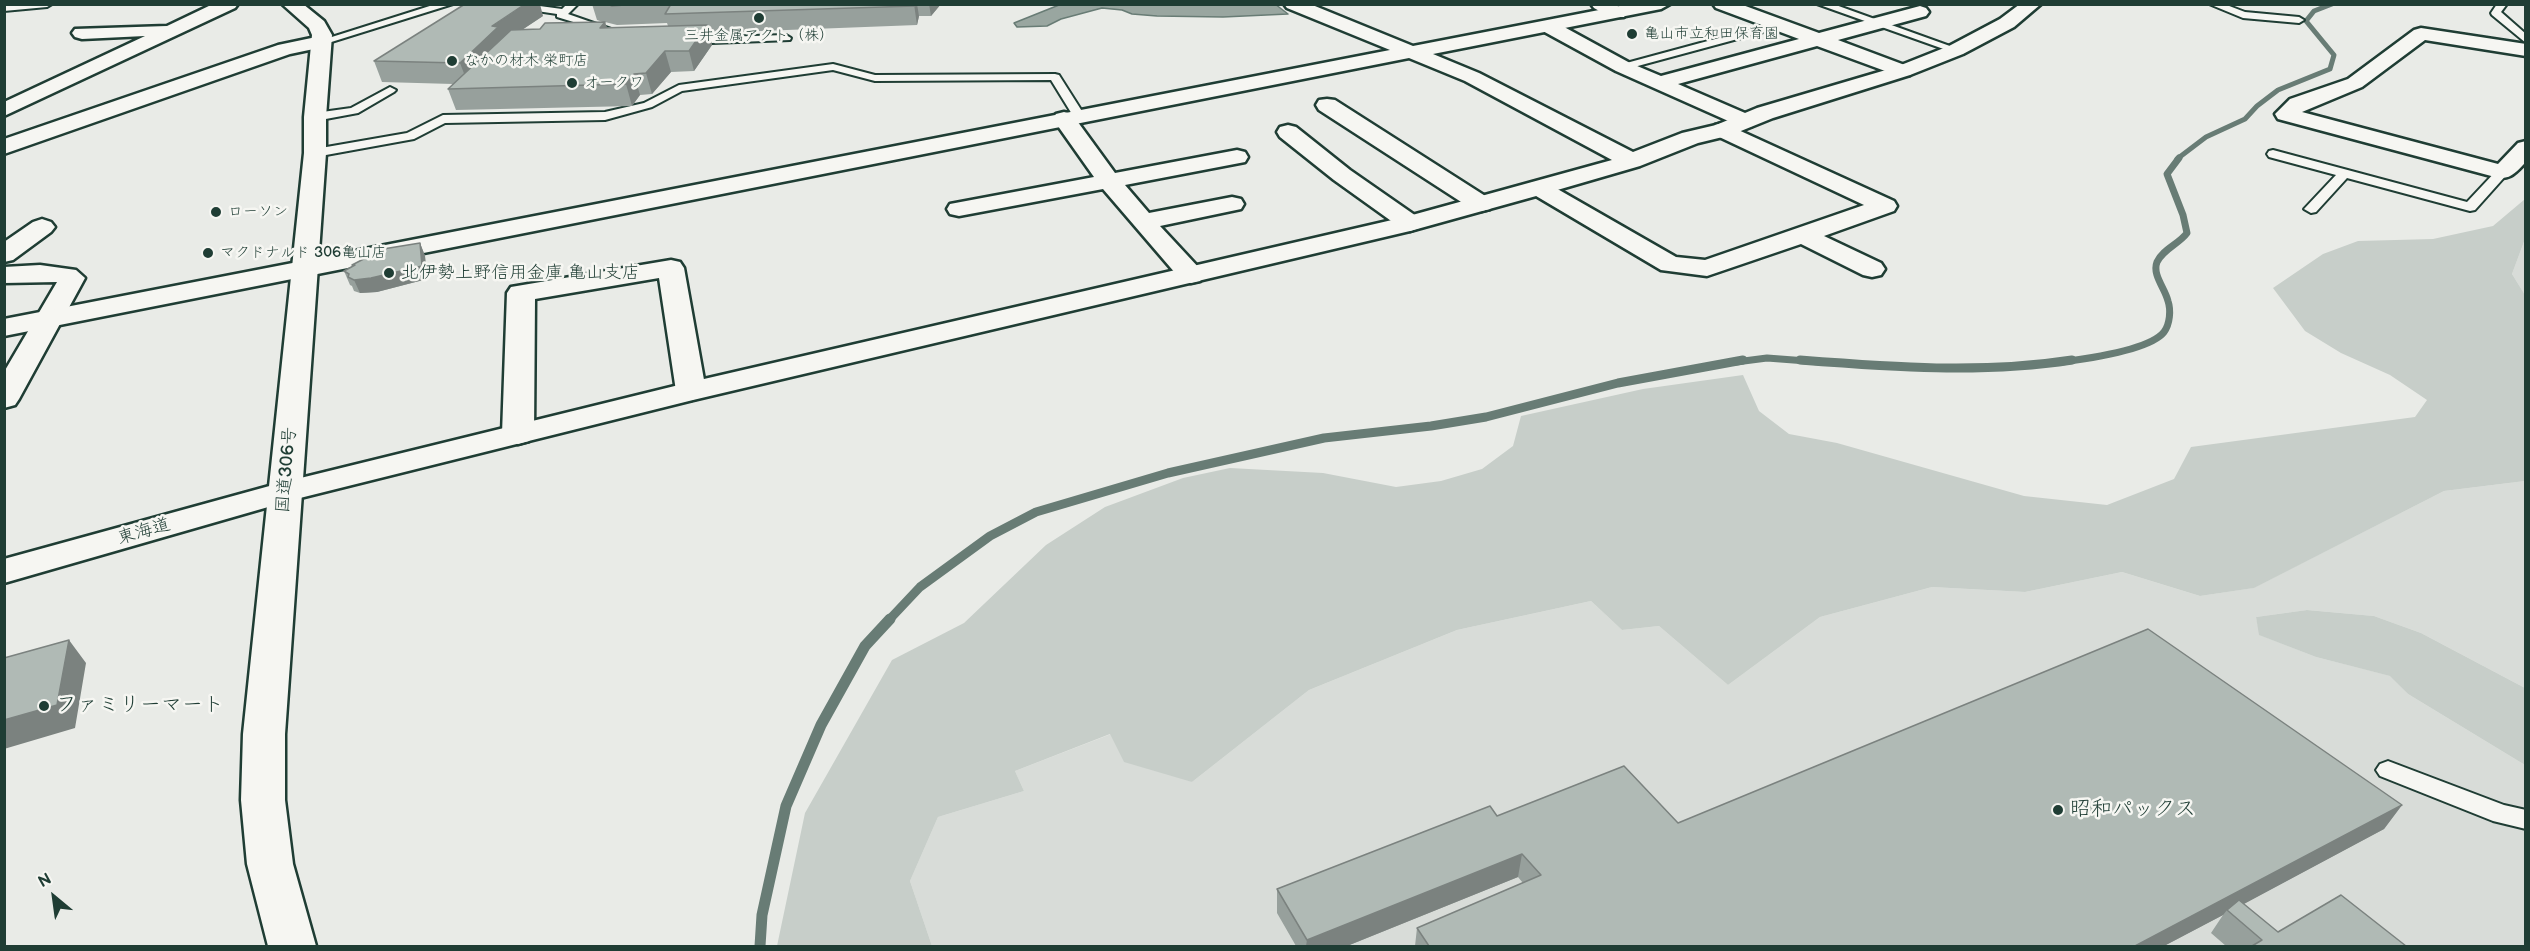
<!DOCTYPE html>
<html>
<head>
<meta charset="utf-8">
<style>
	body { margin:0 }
	#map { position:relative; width:2530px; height:951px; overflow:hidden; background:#e9ebe7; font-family:"Balsamiq Sans",sans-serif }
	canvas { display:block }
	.frame { position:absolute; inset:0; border:6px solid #1f3d34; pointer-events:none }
	.north { position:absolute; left:24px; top:867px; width:60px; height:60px; -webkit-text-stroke:4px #f6f6f2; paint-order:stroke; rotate:331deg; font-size:16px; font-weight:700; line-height:24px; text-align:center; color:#1f3d34 }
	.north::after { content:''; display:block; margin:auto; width:21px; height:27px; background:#1f3d34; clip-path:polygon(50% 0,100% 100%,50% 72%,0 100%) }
</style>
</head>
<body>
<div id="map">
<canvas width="2530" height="951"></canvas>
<div class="frame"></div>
<div class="north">N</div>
</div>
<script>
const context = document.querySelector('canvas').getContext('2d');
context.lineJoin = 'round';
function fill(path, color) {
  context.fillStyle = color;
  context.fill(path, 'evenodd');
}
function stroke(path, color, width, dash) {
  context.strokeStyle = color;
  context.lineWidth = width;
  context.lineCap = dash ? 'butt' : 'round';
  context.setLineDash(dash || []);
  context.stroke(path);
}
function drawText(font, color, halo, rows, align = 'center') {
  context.font = font + ' "Balsamiq Sans","Klee One",sans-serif';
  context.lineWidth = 5;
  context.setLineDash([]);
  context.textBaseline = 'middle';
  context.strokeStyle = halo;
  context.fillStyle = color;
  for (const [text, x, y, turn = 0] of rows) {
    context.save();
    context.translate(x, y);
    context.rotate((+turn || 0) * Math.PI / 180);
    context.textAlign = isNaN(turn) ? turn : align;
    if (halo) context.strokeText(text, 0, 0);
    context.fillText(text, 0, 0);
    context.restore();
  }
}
const built = new Path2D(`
	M2525,239V295L2512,274Z
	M2525,481V688L2421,633L2374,616L2307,610L2256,617L2260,635L2316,657L2391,676L2408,694L2525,765V946H932L910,881L938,817L1024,791L1015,771L1111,734L1192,782L1309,690L1457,630L1591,601L1622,630L1659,626L1728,685L1820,617L1932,587L2025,592L2122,572L2200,596L2253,588L2444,491Z`);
const green = new Path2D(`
	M2525,199V239L2512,274L2525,295V481L2444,491L2254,588L2200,596L2122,572L2025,592L1932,587L1820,617L1728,685L1659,626L1622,630L1591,601L1457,630L1309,690L1192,782L1124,762L1110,734L1015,771L1024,791L938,817L910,881L932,946H777L805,813L892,660L964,623L1046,545L1105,507L1183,478L1230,468L1323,473L1396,487L1441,481L1482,469L1513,446L1521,416L1643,389L1743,375L1759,411L1789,434L1837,443L2024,496L2107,505L2174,479L2191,447L2415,417L2427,400L2390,375L2341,353L2305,331L2273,288L2323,254L2358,241L2433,239L2493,226Z
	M2307,610L2374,616L2421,633L2525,688V765L2408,694L2390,676L2316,657L2259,635L2256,617Z`);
const water = new Path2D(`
	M1059,5L1275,4L1288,14L1223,17L1157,16L1132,14L1122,10L1102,8L1061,19L1047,26L1017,27L1014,23Z`);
const streamFar3 = new Path2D(`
	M2177,159L2206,137L2245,119L2257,106L2278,90L2330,69L2334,55L2306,21L2314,11L2332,4`);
const streamFar2 = new Path2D(`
	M1736,362L1767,358L1820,362
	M2062,362C2085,359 2150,350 2164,332C2170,324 2171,310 2168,301C2165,288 2152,275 2157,262C2163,249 2179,244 2187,233L2183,215L2167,174L2179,158`);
const streamFar1 = new Path2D(`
	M1800,360C1891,367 1982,374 2072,360
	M888,621L920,587L990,536L1036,512L1168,473L1324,438L1431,426L1486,417L1618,383L1743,360`);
const stream = new Path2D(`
	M760,946L762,915L786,806L821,725L865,646L890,619`);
const lane = new Path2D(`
	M52,4L47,7L4,11V5Z
	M436,4H453L325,44L316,42Z
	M490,4H525L562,9L567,4H578L568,14L611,29L606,32L557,17V14Z
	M1817,4H1833L1961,50L1960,52H1952Z
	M2209,4H2224L2245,12L2299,17L2304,20L2299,23L2243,18Z
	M2497,4H2507L2501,12L2526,34V43L2492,15L2491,13Z
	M1778,22L1783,25L1782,27L1623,70L1618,67L1619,65Z
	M786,35L791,38L790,40L686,44L681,41L686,38Z
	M833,64L875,75L1055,74L1059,75L1085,116L1079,120L1075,119L1051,80L875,81L833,70L682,91L652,107L605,120L445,123L414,139L315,157L309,153L315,149L407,133L443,115L605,112L644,103L679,85Z
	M390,87L396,90L394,92L358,113L315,121L309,117L315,113L351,108Z
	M2273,150L2467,202L2498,169H2508L2509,172L2475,210L2470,211L2347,178L2316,212L2311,213L2304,209L2336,175L2269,157L2267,154L2269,151Z
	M2388,761L2504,805L2526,810V829L2493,821L2380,776L2376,770L2380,764Z`);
const street = new Path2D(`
	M213,4H238L235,8L4,116V102L145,36L82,39L75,37L72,33L75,29L167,26Z
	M1591,4H1615L1626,13L1624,17H1610L1594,8Z
	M1713,4H1740L1819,33L1920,6L1926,8L1929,12L1926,16L1838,40L1910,67L1913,71L1910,75H1896L1817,46L1678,84L1752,116L1755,121L1752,126L1744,128L1616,71L1541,30L1539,26L1541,22H1555L1630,63L1661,76L1799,39L1716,8Z
	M2421,28L2526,44V56L2425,40L2362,87L2302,112L2498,164L2518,143L2526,141V162C2516,172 2510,181 2495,177L2278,119L2275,114L2290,99L2348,79L2414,30Z
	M321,36L328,38L331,42L328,46L290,54L4,154V139L278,45Z
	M1327,99L1335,100L1490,199L1493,204L1490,209L1481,211L1472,209L1319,110L1316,105L1319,100Z
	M1064,112L1072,114L1115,173L1237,150L1245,152L1248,157L1245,162L1125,185L1149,213L1232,197L1241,199L1244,204L1241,209L1160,226L1200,269L1204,275L1200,281L1191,283L1182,281L1103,189L959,216L950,214L947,209L950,204L1094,177L1053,119L1056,114Z
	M1723,123L1894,201L1897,206L1894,211L1824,236L1881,263L1885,269L1881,275L1872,277L1863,275L1801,244L1707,276L1661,270L1531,193L1527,188L1531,183L1539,181L1547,183L1676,257L1705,260L1864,205L1715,135L1712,130L1715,125Z
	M1288,125L1296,127L1350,170L1419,218L1423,223L1419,228L1410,231L1401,228L1334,180L1280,137L1277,132L1280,127Z
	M42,219L51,222L55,227L51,232L13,260L4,262V242L33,222Z
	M671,260L680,262L684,268L706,391L702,397L691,400L680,397L676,391L659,278L535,299L534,434L529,441L518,444L507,441L502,434L507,293L511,287Z
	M40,265L76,270L85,278L19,399L15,405L4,408V372L57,282L4,283V267Z
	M284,482L296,485L301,492L296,499L4,583V559Z`);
const secondary = new Path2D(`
	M1284,4H1310L1413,46L1630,4H1670L1661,9L1433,54L1479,73L1633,152L1682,133L1716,125L1757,108L1896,67L1949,46L2000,19L2020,4H2041L2014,27L1963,54L1910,75L1773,118L1731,135L1698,143L1640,166L1547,193L1410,231L693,400L284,502L272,499L267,492L272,485L691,382L1405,217L1612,160L1465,81L1409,58L4,336V319L1390,50L1287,8Z`);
const highway = new Path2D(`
	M282,4H303L324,21L332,35L326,117V153L285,734V800L293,864L316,946H268L247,864L241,800L243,734L304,153V117L312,35L309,28Z`);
const wall = new Path2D(`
	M592,4H941L931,16H919L917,25L709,33L712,45L694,71L671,72L652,94L640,95L632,106L456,110L448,89L453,84L382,82L374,61L543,16L523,29H540L603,22L597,20ZM605,22L617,25L667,23L668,26L607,28Z
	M420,243L425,256L427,279L377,292L360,293L354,291L352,286L350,285L344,271L353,267L352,265Z
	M2402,805L2384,829L2243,904L2278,932L2406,946H2226L2211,933L2223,915L2164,946H1415L1417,928L1523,883L1518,877L1347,946H1296L1277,913V889L1497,816L1678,823Z`);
const shadedWall = new Path2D(`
	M525,4H540L543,16L504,42L468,84L460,63L492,26Z
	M914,4H917L919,16L917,25Z
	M929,4H941L931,16Z
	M605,22L611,42L600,28Z
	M707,25L712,45L694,71L689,51Z
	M665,51L671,72L652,94L646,73Z
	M634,74L640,95L632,106L626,84Z
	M420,243L425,256L427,279L377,292L360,293L354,280Z
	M69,640L86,663L75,728L4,749V720Z
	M2402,805L2384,829L2229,912L2227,910L2223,915L2164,946H2135Z
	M1522,854L1518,877L1347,946H1306L1307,940Z`);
const building = new Path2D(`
	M465,4H525L492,26L498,27L460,63L374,61Z
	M607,4H638L612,6Z
	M671,4H914V6L665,14Z
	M605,22L600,28L707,25L689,51H665L646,73L634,74L626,84L448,89L511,30L540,29L545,23Z
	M420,243L422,266L371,278L354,280L348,277L349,274L344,271L355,265H352L383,249Z
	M2148,629L2402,805L2135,946H1429L1417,928L1541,875L1522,854L1307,940L1277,889L1490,806L1497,816L1624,766L1678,823Z
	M69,640L57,705L4,720V658Z
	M2341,895L2406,946H2252L2262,940L2227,910L2239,900L2278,932Z`);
const markers = [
	[759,18,6,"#1f3d34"],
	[1632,34,6,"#1f3d34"],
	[452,61,6,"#1f3d34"],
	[572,83,6,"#1f3d34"],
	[216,212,6,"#1f3d34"],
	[208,253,6,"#1f3d34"],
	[389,273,6,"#1f3d34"],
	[44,706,6,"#1f3d34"],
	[2058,810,6,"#1f3d34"]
];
const farPoinames = [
	["亀山市立和田保育園",1644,34],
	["三井金属アクト（株）",759,36,"center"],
	["なかの材木 栄町店",464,61],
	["オークワ",584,83],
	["ローソン",228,212],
	["マクドナルド 306亀山店",220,253]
];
const poiNames = [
	["北伊勢上野信用金庫 亀山支店",401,273]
];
const streetNames = [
	["国道306号",287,470,-85],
	["東海道",144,532,-16]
];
const nearPoinames = [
	["ファミリーマート",56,706],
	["昭和パックス",2070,810]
];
fill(built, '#d8dcd8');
fill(green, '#c7cec9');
fill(water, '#99a6a0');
stroke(water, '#687c75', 1.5);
stroke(streamFar3, '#687c75', 5);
stroke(streamFar2, '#687c75', 7);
stroke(streamFar1, '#687c75', 9);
stroke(stream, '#687c75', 11);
stroke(lane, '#1f3d34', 4);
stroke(street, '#1f3d34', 5);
stroke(secondary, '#1f3d34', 5);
stroke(highway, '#1f3d34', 5);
fill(lane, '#f6f6f2');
fill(street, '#f6f6f2');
fill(secondary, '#f6f6f2');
fill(highway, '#f6f6f2');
fill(wall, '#97a09c');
fill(shadedWall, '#7b827f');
fill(building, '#b0bab5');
stroke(building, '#7b827f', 1.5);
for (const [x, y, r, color] of markers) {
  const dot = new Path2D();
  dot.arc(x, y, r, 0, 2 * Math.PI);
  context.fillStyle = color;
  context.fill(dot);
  stroke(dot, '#f6f6f2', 2);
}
drawText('15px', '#1f3d34', '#f6f6f2', farPoinames, 'left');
drawText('18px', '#1f3d34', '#f6f6f2', poiNames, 'left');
drawText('18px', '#1f3d34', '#f6f6f2', streetNames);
drawText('21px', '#1f3d34', '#f6f6f2', nearPoinames, 'left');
</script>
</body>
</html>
